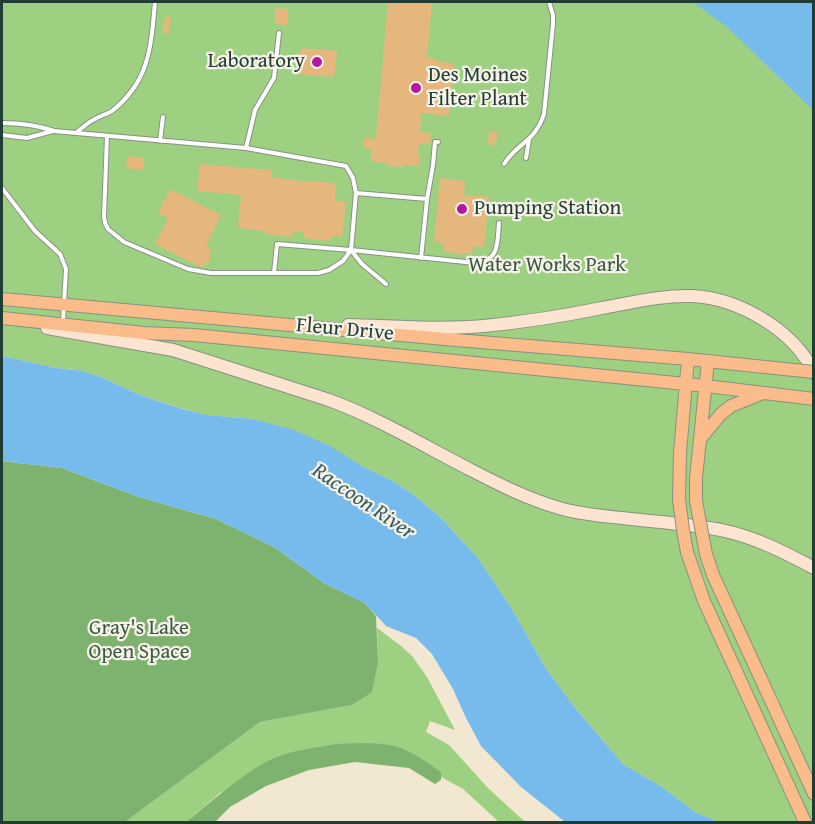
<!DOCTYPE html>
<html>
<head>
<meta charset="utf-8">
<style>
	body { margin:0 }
	#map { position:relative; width:815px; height:824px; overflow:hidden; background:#f2e7d0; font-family:"Gentium Book Plus",serif }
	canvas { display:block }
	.frame { position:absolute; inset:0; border:3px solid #1f3d34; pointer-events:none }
</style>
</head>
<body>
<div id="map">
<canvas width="815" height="824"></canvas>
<div class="frame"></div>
</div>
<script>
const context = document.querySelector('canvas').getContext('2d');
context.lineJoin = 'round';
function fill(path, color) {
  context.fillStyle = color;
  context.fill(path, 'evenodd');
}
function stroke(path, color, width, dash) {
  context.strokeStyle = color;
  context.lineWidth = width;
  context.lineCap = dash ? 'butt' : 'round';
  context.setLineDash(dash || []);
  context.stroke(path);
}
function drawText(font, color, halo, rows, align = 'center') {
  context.font = font + ' "Gentium Book Plus",serif';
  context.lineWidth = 4.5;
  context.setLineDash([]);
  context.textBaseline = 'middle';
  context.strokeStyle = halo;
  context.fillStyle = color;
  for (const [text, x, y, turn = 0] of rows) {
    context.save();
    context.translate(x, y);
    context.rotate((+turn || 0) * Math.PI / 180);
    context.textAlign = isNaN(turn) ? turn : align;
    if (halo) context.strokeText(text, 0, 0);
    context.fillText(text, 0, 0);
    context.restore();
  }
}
const green = new Path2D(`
	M2,2H813V822H719L695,812L662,787L623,764L576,709L545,667L512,609L478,558L440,517L414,495L395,482L362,466L253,419L207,415L180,408L140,395L101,377L82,371L57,368L2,356Z
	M377,628L401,646L412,656L427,677L455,730L430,721L426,732L449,745L488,788L525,822H499L463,789L441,777V772L399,748L380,745L335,744L300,750L220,793L186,822H125L260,722L352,705L378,662Z`);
const forest = new Path2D(`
	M2,461L62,468L139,497L216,519L274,547L324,583L365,603L376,616L378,662L372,692L352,705L260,722L125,822H2Z
	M335,744C356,744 381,741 401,748C416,754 428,763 441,772V780L435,784L409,768L355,762L309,770L266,786L230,807L215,822H186C211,802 236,779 264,763C285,751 312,748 335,744Z`);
const water = new Path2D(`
	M693,2H813V110L727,27Z
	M2,356L57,368L82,371L101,377L140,395L179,408L207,415L253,419L294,430L330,446L362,466L395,482L414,495L440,517L478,558L512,609L545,667L576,709L623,764L662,787L695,812L719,822H565L521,787L481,746L466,718L453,689L432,654L416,638L386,626L365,603L324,583L274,547L216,519L139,497L62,468L2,461Z`);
const building = new Path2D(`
	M388,2H432L427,58L437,59V62L454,63L449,116L421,113L420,132L431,133L430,144L419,143L418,154H420L419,166L402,165V167L388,166V163L371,162L372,149L363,148L364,138L376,139Z
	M276,8L288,9L287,25L275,24Z
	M165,16L171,17L169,34H163Z
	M301,48L337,51L334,77L298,74Z
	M489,131L497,132L496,145L488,144Z
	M127,156L144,158L143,170L126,168Z
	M200,164L271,170V177L309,182V181L336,183L335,201L346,202L342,237L331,236L330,241L304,238V232L293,231L292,237L265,234V231L238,228L241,195L197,191Z
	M440,178L465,181L464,195L489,197L484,247L473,246L472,254L464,253V255L443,251L444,243L434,242Z
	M170,189L221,215L206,246L212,249L209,255L211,256L208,263L206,261L203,268L155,244L168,218L158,213Z`);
const service = new Path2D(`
	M2,123C19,123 37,125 54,131L246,148L346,166L353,178L356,193L351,250L343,261L329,270L318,273H211L188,269L124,242L108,229L105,223L104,216L107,136
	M76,133C82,128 88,122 95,119C100,116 107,114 112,111C150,81 151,46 155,2
	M2,135L27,138L53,131
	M160,141L163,117
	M246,148L255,110L274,78L279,33
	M526,158L529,140
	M504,164C517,143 535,142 544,114L553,24V15L549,2
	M2,188L35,231L60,254L66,269L63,321
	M356,193L427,199
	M421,258L427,199L433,165L435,142H438
	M274,273L277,244L351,250
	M386,284L362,264L351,250L475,263C500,261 497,243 499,223`);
const secondary = new Path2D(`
	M348,325C393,326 439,330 484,326C524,322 563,316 602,308C631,303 661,295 692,296C738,298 794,330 814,373
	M47,328L173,350L329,400C378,418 424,446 471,470C500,485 528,499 559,508C579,514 601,516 622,518C655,522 689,524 721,530C755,537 784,552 814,568`);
const primary = new Path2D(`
	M2,299L456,340L688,359L794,370
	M2,318L144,333L194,335L445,360L706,386L814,399
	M701,438L721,414L731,406L763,393
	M679,499L680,453L688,359
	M696,501V478L708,361
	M687,552L704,601L805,822
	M706,554L713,575L814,794`);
const primaryBridge = new Path2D(`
	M794,370L814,372
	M679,499L683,530L687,552
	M696,501L706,554`);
const markers = [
	[317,62,6,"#b5179e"],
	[416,88,6,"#b5179e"],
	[462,209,6,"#b5179e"]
];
const poiNames = [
	["Laboratory",305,62,"right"],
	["Des Moines",428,76],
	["Filter Plant",428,100],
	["Pumping Station",474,209]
];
const parkNames = [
	["Water Works Park",547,266],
	["Gray's Lake",139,629],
	["Open Space",139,653]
];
const streetNames = [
	["Fleur Drive",345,330,5]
];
const waterNames = [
	["Raccoon River",363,502,34]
];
fill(green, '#9dd081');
fill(forest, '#7eb26f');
fill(water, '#77bbed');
fill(building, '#e6b77d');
stroke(service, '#889282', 6);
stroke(secondary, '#889282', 14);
stroke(primary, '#889282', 14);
stroke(service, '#fff', 4);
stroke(secondary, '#fde4d0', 12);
stroke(primary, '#f9bc8a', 12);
stroke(primaryBridge, '#889282', 14, []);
stroke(primaryBridge, '#f9bc8a', 12);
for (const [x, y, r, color] of markers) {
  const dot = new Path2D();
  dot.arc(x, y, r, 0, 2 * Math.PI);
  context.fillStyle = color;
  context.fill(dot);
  stroke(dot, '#f7f3e8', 2);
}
drawText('21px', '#1f3d34', '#f7f3e8', poiNames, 'left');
drawText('21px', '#385a43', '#f7f3e8', parkNames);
drawText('21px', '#1f3d34', '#f7f3e8', streetNames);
drawText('italic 22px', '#355c62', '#f7f3e8', waterNames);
</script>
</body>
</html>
